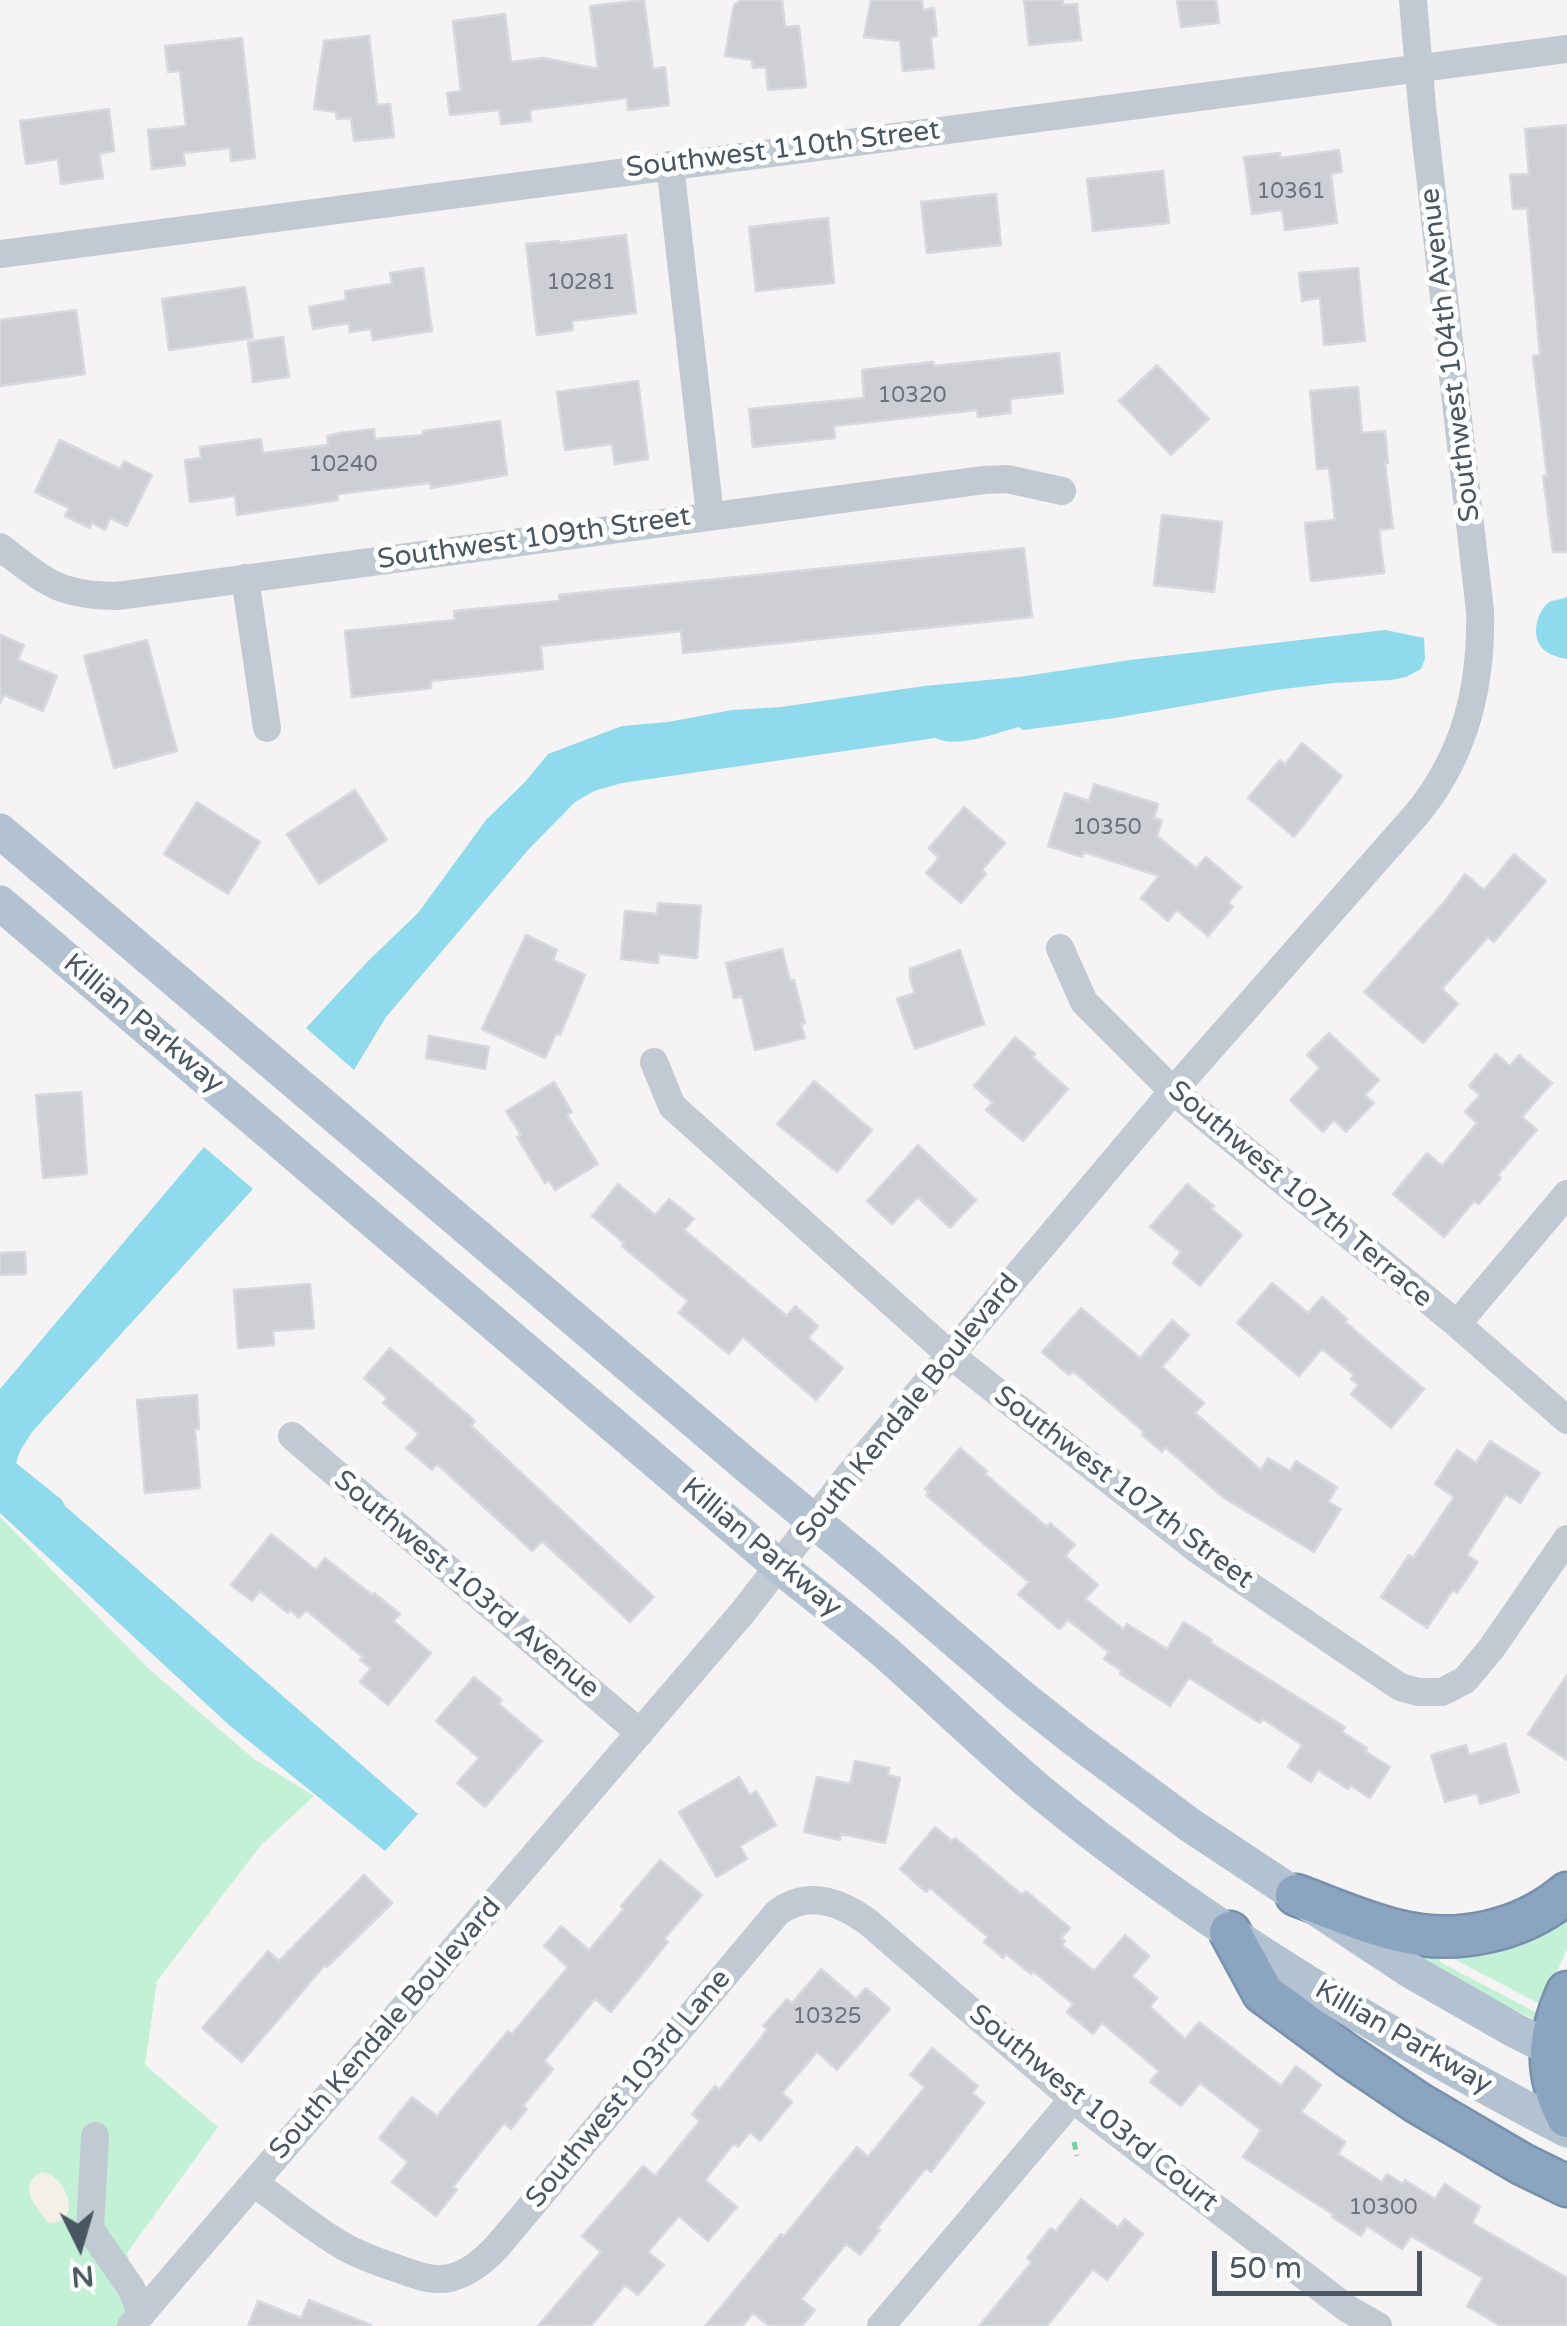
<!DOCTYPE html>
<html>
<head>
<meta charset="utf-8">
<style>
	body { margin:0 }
	#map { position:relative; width:1567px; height:2326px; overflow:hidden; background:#f5f3f3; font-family:"Varela Round",sans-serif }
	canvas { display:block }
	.north { position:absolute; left:30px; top:2196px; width:100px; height:100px; -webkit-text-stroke:8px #fff; paint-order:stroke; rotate:175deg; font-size:28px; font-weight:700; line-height:40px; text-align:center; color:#4a5661 }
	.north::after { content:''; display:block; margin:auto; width:35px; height:45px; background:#4a5661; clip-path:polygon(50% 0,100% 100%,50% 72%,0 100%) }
	.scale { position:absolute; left:1212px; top:2251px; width:210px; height:45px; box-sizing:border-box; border:5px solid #4a5661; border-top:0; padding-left:12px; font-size:30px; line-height:35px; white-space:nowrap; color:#4a5661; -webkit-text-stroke:8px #fff; paint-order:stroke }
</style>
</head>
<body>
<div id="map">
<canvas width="1567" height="2326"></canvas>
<div class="north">N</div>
<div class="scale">50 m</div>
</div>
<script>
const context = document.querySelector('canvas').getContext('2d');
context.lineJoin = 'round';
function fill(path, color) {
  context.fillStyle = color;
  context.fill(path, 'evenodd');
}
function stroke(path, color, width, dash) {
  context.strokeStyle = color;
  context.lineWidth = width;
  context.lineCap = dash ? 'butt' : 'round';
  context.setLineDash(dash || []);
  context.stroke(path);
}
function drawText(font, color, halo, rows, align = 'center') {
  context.font = font + ' "Varela Round",sans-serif';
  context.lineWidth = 10;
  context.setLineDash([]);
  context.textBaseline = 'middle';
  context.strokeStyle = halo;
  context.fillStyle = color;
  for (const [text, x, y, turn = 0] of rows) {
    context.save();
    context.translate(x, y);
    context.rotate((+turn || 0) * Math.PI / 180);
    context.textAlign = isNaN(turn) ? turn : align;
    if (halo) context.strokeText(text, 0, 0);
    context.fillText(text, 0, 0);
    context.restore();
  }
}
const green = new Path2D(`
	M0,1517L150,1670L254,1759L314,1796L261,1845L157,1981L145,2065L218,2127L127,2253L147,2326H0Z
	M1567,1916V1949L1542,2005L1450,1957L1449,1953Z
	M1422,1953H1439L1440,1962L1539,2014L1536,2020L1500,2003L1422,1957Z`);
const sand = new Path2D(`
	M42,2172C67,2176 85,2224 48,2223C35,2205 16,2185 42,2172Z`);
const water = new Path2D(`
	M1567,597V659C1560,658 1550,655 1544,650C1530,638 1536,610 1551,601C1553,601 1565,598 1567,597Z
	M1385,630L1424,638L1425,659L1421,669L1406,677L1391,680L1334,683L1275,690L1115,718L1023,730L1019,727C994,733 960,749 935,738L622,783L594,791L575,802L528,850L386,1017L354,1070L306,1028L368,961L418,913L486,820L525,782L548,754L622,726L668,722L732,710L781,707L924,686L1019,677L1130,660Z
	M204,1147L253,1189L32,1432L20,1451L16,1463L62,1500L65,1506L418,1814L385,1851L229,1725L0,1513V1389Z`);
const building = new Path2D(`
	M644,0L653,69L665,67L669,105L628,110L627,98L530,110L531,121L501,124L499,110L450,115L447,93L461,91L453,21L505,14L511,62L544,58L598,69L590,6Z
	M741,0H782L785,27L799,26L806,87L768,90L766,67L753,68L752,60L725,56L734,5Z
	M871,0H922L923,10L934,8L937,36L931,37L934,68L903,71L900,41L864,37Z
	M1024,0H1063V5L1077,4L1081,40L1029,45Z
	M1177,0H1216L1219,23L1181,27Z
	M369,36L377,105L390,104L394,137L354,141L351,118L337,119L336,112L314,109L324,41Z
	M242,38L255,158L231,161L230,148L183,153L185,165L152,169L148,130L186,126L180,71L168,72L165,46Z
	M109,109L114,151L99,154L103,178L61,184L58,159L26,164L20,121Z
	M1567,125V552H1553L1543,476H1547L1533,356L1540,355L1527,208L1513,209L1510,175L1529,174L1525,129Z
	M1339,150L1342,172L1331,174L1337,223L1285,230L1282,210L1252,214L1244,157L1280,153V158Z
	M1163,171L1169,223L1093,231L1087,179Z
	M996,194L1001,245L927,253L921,202Z
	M828,218L834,283L756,291L749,227Z
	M626,235L636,313L572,321L573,330L537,335L526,244L559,241V243Z
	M423,268L432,331L373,340L371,329L350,332L349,323L313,329L309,307L346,300L345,291L392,284L390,273Z
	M1358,268L1365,341L1324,345L1320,298L1302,301L1299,273Z
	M245,287L253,338L169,350L162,299Z
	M76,310L85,374L0,386V320Z
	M283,337L289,377L253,382L248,342Z
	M1059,353L1063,393L1010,399L1011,413L978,417L977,410L834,426L835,438L753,447L749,409L864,398L862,370L933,362L934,366Z
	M1157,365L1209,419L1171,455L1119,401Z
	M638,381L648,459L615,464L612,444L565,450L557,392Z
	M1358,387L1362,433L1385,431L1388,463H1385L1393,528L1379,530L1384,573L1311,581L1305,523L1335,520L1329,468L1317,469L1310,391Z
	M500,421L507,475L431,488L430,483L338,494V500L237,515L235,496L190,502L185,460L201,458L200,447L261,439L263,453L328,445L327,436L340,433L374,429L375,439L423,435V431Z
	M60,440L120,469L124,461L152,475L127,526L110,518L105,530L92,523L90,528L65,516L69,508L35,492Z
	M1162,515L1222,522L1214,592L1154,585Z
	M1024,548L1032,617L683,653L681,631L541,646L543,669L431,681V688L352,697L345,631L455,620L454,611L559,601V595Z
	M0,635L24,645L18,660L57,676L43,711L4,695L0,703Z
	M147,640L177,751L114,768L84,656Z
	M1302,743L1342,776L1294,837L1248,798L1280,760L1285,764Z
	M1094,784L1158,804L1154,818L1162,820L1157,836L1196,868L1206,857L1241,887L1228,903L1233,907L1208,936L1177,910L1168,921L1141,898L1159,876L1084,852L1082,857L1048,846L1065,793L1089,801Z
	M355,790L387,840L319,884L287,834Z
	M197,802L260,842L228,894L164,854Z
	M964,807L1005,843L982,870L986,874L961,903L926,873L939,858L929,848Z
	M1514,854L1546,881L1494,942L1488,937L1442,989L1458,1004L1423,1043L1364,992L1445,901L1465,874L1484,890Z
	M658,903L701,906L697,958L659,954L658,963L621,959L625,911L657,914Z
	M526,935L557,950L553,960L585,975L560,1035L556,1034L545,1058L482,1029Z
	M782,949L790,981L794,980L805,1023L801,1024L805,1038L755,1050L742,996L734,998L726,963Z
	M960,950L984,1024L915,1049L897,999L915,993L910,978V969Z
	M1329,1033L1379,1080L1365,1095L1374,1103L1346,1132L1334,1120L1323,1132L1290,1100L1320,1068L1307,1055Z
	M429,1036L489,1047L485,1069L426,1058Z
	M1015,1037L1035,1054L1032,1057L1068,1089L1023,1141L986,1110L993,1103L974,1086Z
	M1496,1054L1510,1066L1519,1055L1552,1083L1522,1117L1537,1130L1498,1175L1501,1178L1479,1204L1474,1201L1444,1237L1393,1194L1427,1153L1442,1166L1477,1123L1465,1112L1480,1095L1469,1086Z
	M814,1081L872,1130L837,1172L777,1124Z
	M554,1082L572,1112L567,1115L598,1164L555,1190L549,1180L545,1183L517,1137L521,1135L506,1111Z
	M81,1092L87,1174L43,1178L36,1095Z
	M918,1145L976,1200L950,1228L918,1197L892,1224L867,1201Z
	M618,1184L655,1215L669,1199L694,1219L684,1230L787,1316L795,1306L818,1326L808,1338L843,1368L816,1400L743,1337L729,1354L679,1313L688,1301L622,1246L624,1243L592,1216Z
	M1187,1184L1214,1206L1211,1209L1242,1235L1200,1286L1173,1263L1181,1252L1150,1227Z
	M25,1252L26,1274L0,1275V1253Z
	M1272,1283L1308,1313L1322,1297L1347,1319L1345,1322L1424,1389L1391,1428L1351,1394L1358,1385L1351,1379L1354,1375L1322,1349L1299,1376L1237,1323Z
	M310,1284L314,1328L273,1331L274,1345L238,1348L234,1290Z
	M1081,1308L1140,1358L1172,1320L1189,1335L1162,1367L1204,1403L1195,1413L1261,1470L1268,1458L1290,1471L1296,1461L1337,1487L1328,1502L1341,1509L1314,1552L1224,1498L1165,1447L1162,1452L1142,1435L1144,1432L1073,1371L1069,1375L1042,1352Z
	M390,1348L475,1421L471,1426L654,1597L630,1622L542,1541L532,1551L437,1464L432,1470L406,1448L419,1434L383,1403L387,1398L364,1378Z
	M197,1395L199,1429H195L200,1488L145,1493L137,1400Z
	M1490,1441L1540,1473L1520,1503L1506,1494L1467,1555L1478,1562L1457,1593L1453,1590L1427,1628L1381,1597L1409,1555L1413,1558L1454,1497L1435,1484L1457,1450L1476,1463Z
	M960,1448L987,1471L985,1474L1047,1527L1050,1523L1075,1545L1065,1556L1098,1585L1085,1599L1123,1629L1127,1624L1167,1649L1184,1622L1212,1640L1211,1643L1345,1727L1342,1732L1367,1748L1365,1751L1390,1767L1370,1798L1350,1785L1348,1789L1318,1770L1311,1782L1288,1767L1302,1745L1263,1719L1260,1723L1189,1678L1170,1706L1120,1674L1122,1671L1104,1659L1109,1652L1068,1620L1059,1629L1018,1594L1029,1582L926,1495L929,1492L925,1489Z
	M271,1534L316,1570L325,1558L372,1595L374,1593L400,1614L393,1621L431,1653L388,1705L360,1682L371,1668L360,1660L363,1657L306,1610L299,1618L290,1610L288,1613L260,1591L252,1601L231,1585Z
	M1567,1675V1760L1528,1734Z
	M474,1677L502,1700L499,1704L542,1741L485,1807L457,1783L479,1758L436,1721Z
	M1505,1744L1519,1792L1480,1804L1477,1793L1445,1802L1431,1755L1466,1745L1469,1755Z
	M855,1761L889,1768L888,1775L900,1778L885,1843L841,1834L840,1840L804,1832L817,1777L850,1784Z
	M739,1777L750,1795L756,1791L776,1825L740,1846L747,1859L717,1877L679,1812Z
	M935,1827L952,1841L955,1838L1022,1895L1026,1891L1070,1928L1061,1938L1065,1941L1062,1945L1094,1971L1125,1935L1149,1956L1132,1976L1157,1998L1150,2007L1185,2039L1199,2022L1281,2086L1296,2066L1321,2085L1301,2112L1345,2142L1338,2154L1382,2182L1387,2174L1403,2184L1405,2180L1435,2199L1445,2184L1480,2207L1472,2223L1567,2278V2326H1501L1467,2306L1483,2278L1411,2236L1402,2249L1367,2226L1361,2236L1332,2217L1334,2215L1243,2157L1261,2130L1200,2083L1181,2106L1150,2082L1159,2071L1102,2023L1093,2034L1067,2012L1073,2004L1033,1971L1031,1974L1006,1954L1003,1958L984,1942L988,1937L930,1888L926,1892L900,1869Z
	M660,1860L702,1895L664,1939L668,1942L611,2012L595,1999L544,2061L553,2069L523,2106L527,2109L511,2129L504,2123L453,2187L457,2190L436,2216L392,2182L408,2162L379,2138L412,2097L437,2116L508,2031L512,2034L568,1967L544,1946L561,1926L589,1950L624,1909L621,1906Z
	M364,1875L392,1903L327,1967L325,1965L242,2062L202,2028L268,1951L279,1961Z
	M821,1969L856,1999L866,1988L890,2009L837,2070L817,2052L782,2093L792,2102L760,2141L750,2132L738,2147L735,2144L732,2146L705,2180L737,2207L708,2241L679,2216L648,2252L664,2265L638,2295L625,2285L591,2326H538L601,2252L582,2236L643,2166L655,2176L700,2121L692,2114L715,2086L719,2090L768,2029L763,2026L787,1999L792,2003Z
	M932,2048L978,2086L972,2093L984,2103L931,2172L926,2168L877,2228L880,2230L860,2255L846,2244L801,2299L815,2310L802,2326H769L753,2313L742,2326H705L781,2234L784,2236L857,2147L868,2157L925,2087L910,2075Z
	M1081,2199L1118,2228L1125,2219L1143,2234L1107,2280L1093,2269L1047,2326H979L1032,2262L1027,2258L1051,2228L1056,2231Z
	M309,2300L371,2325L370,2326H248L258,2301L301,2318Z`);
const path = new Path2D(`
	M1074,2142L1077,2156`);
const minor = new Path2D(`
	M670,165L710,515
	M0,254L1567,49
	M0,547C46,582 57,595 117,596L984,480L1007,479L1062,491
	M245,578L267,728
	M1060,948L1084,1002L1173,1091L1457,1324L1567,1420
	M654,1062L672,1106L949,1354L1199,1551L1400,1687L1418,1692H1442L1465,1680L1491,1649L1567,1539
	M1457,1324L1567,1194
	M292,1436L640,1733
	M95,2136L90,2229L131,2288L142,2314
	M254,2183C284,2204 313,2229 345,2247C361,2256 378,2262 396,2268C413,2274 431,2282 450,2278C469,2273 482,2262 496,2248L777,1913C807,1890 839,1901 868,1922L1073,2099L1348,2309L1378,2326
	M131,2326L743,1612L849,1475L1173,1091L1416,815C1465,756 1482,687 1480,611L1422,106L1413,0
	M881,2326L1073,2099`);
const major = new Path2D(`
	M0,831L752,1470L872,1569L1019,1695L1077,1741L1190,1825L1409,1970L1514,2030L1567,2057
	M0,903L780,1567C815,1595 851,1623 886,1653C937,1698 986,1746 1038,1790C1200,1924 1381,2033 1567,2130`);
const highway = new Path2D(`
	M1296,1895C1329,1907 1364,1923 1399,1931C1456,1945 1521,1932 1567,1893
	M1230,1932L1263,1993L1347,2055L1418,2103L1522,2164L1567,2186
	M1567,1992C1547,2038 1544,2072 1567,2117`);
const numberNames = [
	["10361",1291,192],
	["10281",581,283],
	["10320",912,396],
	["10240",343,465],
	["10350",1107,828],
	["10325",827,2017],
	["10300",1383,2208]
];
const streetNames = [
	["Southwest 110th Street",783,150,-7],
	["Southwest 104th Avenue",1451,355,-97],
	["Southwest 109th Street",534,539,-8],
	["Killian Parkway",143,1024,40],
	["Southwest 107th Terrace",1300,1195,40],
	["South Kendale Boulevard",908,1409,-51],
	["Southwest 107th Street",1123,1488,37],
	["Killian Parkway",761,1548,40],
	["Southwest 103rd Avenue",466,1585,40],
	["South Kendale Boulevard",386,2029,-49],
	["Killian Parkway",1403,2038,30],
	["Southwest 103rd Lane",629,2089,-50],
	["Southwest 103rd Court",1093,2109,39]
];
fill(green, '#c3f1d5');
fill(sand, '#f5f0e5');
fill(water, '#90daee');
fill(building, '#cdcfd5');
stroke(building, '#d7d9de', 2.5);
stroke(highway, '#7690ad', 45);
stroke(path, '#7ad0a6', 5, [8, 5]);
stroke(minor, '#c1cad2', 28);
stroke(major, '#b3c2d1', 35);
stroke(highway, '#8ba5c1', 40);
drawText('22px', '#6b747e', null, numberNames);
drawText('28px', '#4a5661', '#fff', streetNames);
</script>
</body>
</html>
